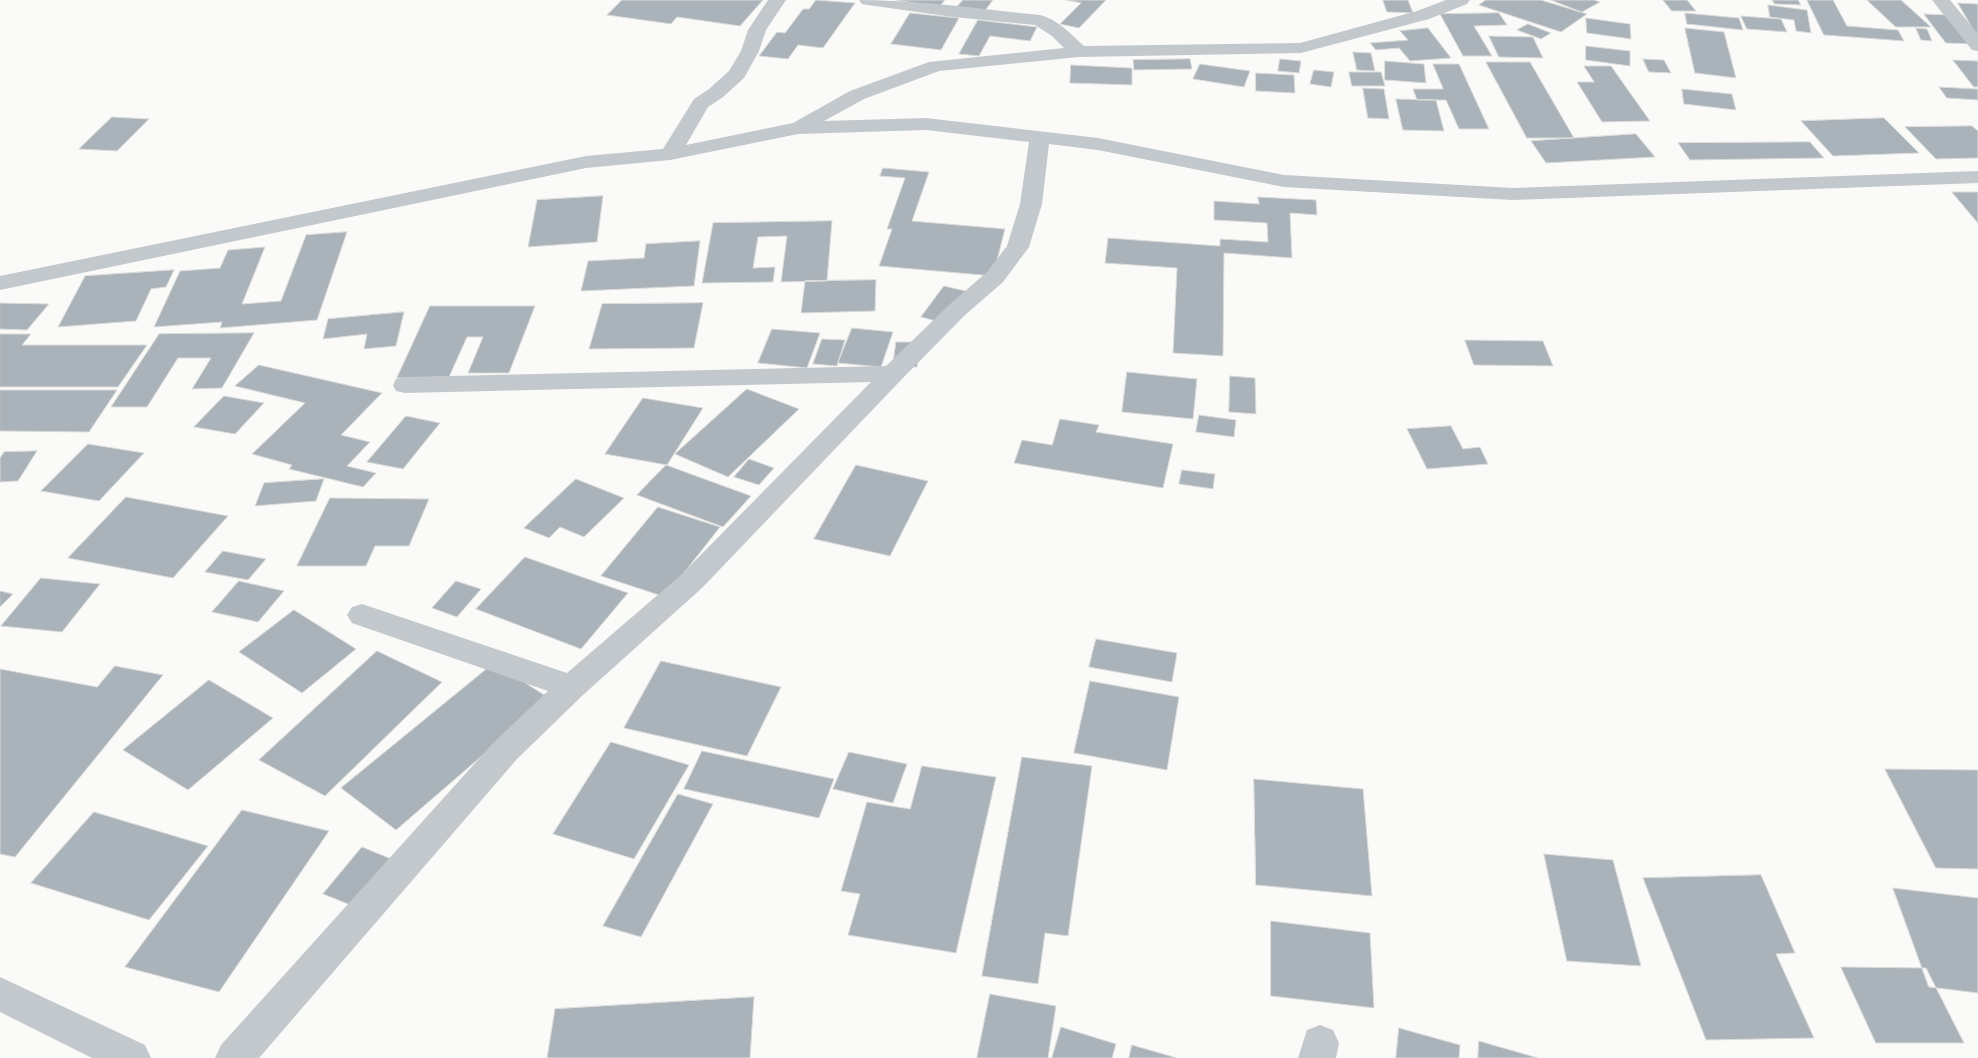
<!DOCTYPE html>
<html>
<head>
<meta charset="utf-8">
<style>
	body { margin:0 }
	canvas { display:block; background:#fafaf8 }
</style>
</head>
<body>
<canvas width="1978" height="1058"></canvas>
<script>
const context = document.querySelector('canvas').getContext('2d');
context.lineJoin = 'round';
function fill(path, color) {
  context.fillStyle = color;
  context.fill(path, 'evenodd');
}
function stroke(path, color, width, dash) {
  context.strokeStyle = color;
  context.lineWidth = width;
  context.lineCap = dash ? 'butt' : 'round';
  context.setLineDash(dash || []);
  context.stroke(path);
}
const building = new Path2D(`
	M622,0H763L740,26L677,17L671,24L607,15Z
	M816,0L855,3L823,48L798,45L788,59L759,56L777,32L785,33L803,9H809Z
	M896,0H945L939,7Z
	M963,0H993L983,13L956,8Z
	M1066,0H1106L1079,28L1060,24L1081,3Z
	M1383,0H1408L1413,13L1387,12Z
	M1486,0H1541L1587,14L1561,32L1479,5Z
	M1551,0H1594L1600,2L1582,12Z
	M1663,0H1687L1696,11H1672Z
	M1772,0H1798L1801,5L1775,4Z
	M1807,0H1833L1847,26L1898,30L1904,41L1824,35Z
	M1867,0H1901L1931,27H1896Z
	M1958,3L1978,4V38Z
	M1768,5L1807,10L1811,33L1796,31L1794,20L1770,17Z
	M910,13L959,18L941,50L891,44Z
	M1499,13L1507,25L1474,26L1492,56H1463L1440,14Z
	M1685,13L1739,18L1743,30L1687,24Z
	M1924,14L1949,15L1972,44L1946,43Z
	M1741,16L1781,19L1787,32L1747,29Z
	M1586,18L1630,24L1631,39L1587,33Z
	M978,20L1037,27L1030,41L990,36L979,56L959,54Z
	M1528,24L1551,33L1541,39L1517,30Z
	M1428,28L1451,58L1410,61L1399,48L1376,50L1370,43L1408,40L1400,31Z
	M1685,28L1724,32L1736,78L1695,73Z
	M1916,28L1927,29L1932,41L1921,40Z
	M1489,36L1533,37L1543,58L1499,57Z
	M1586,46L1630,51V66L1586,60Z
	M1353,52L1371,53L1375,71L1357,70Z
	M1190,59L1192,69L1134,70L1133,60Z
	M1280,59L1301,61L1299,73L1278,71Z
	M1643,59L1664,60L1671,73L1649,72Z
	M1953,60L1978,61V87H1974Z
	M1385,61L1424,64L1426,83L1385,80Z
	M1486,62H1530L1574,138H1527Z
	M1200,64L1250,71L1244,87L1193,79Z
	M1433,64H1459L1489,129H1459L1446,100H1417L1413,89H1443Z
	M1071,65L1132,68V85L1070,83Z
	M1584,66H1611L1650,121L1602,122L1577,82H1594Z
	M1314,70L1334,72L1331,87L1310,84Z
	M1349,72H1381L1385,86H1352Z
	M1256,73L1294,75L1295,93L1256,91Z
	M1939,87L1978,89V100L1947,98Z
	M1363,88L1384,89L1389,119L1368,118Z
	M1682,89L1732,94L1736,110L1684,104Z
	M1396,99L1436,100L1444,131L1403,130Z
	M112,117L149,119L117,151L79,149Z
	M1884,118L1919,153L1833,156L1801,121Z
	M1972,126L1978,131V158L1936,159L1905,127Z
	M1636,134L1655,157L1546,163L1531,141Z
	M1810,142L1824,158L1690,160L1678,143Z
	M883,168L929,172L912,221L1005,229L993,276L879,266L892,229H887L905,178L880,176Z
	M1952,192H1978V223Z
	M603,196L597,242L528,247L537,200Z
	M1258,197L1316,200L1317,215L1290,213L1292,258L1224,253L1223,356L1173,353L1177,268L1105,263L1108,238L1220,246V239L1268,242L1267,223L1214,220V201L1259,204Z
	M832,221L827,281L781,282L787,236L758,237L753,268L775,267L773,282L702,283L713,223Z
	M347,232L317,320L220,328L222,322L154,327L180,271L220,268L228,250L265,247L242,304L281,301L306,235Z
	M700,241L694,286L581,291L588,261L644,258L646,244Z
	M174,270L166,287L151,289L136,321L58,327L85,276Z
	M876,280L875,311L801,313L805,281Z
	M944,286L970,292L947,324L921,317Z
	M0,303L49,304L27,330L0,329Z
	M703,303L694,348L589,349L602,304Z
	M430,306H535L509,373H468L483,337H467L449,377L397,378Z
	M404,312L396,346L364,349L367,334L323,339L328,319Z
	M852,328L893,332L881,367L838,363Z
	M772,329L820,333L807,368L758,363Z
	M254,333L222,388L192,389L211,358H178L147,407H111L159,334Z
	M0,334H31L22,345H147L118,387H0Z
	M822,339L845,340L837,366L813,364Z
	M1465,340L1543,341L1553,366L1474,365Z
	M896,342H920L917,367H893Z
	M259,365L382,393L341,435L370,442L347,466L376,473L363,487L289,469L292,465L252,454L305,403L235,386Z
	M1127,372L1197,379L1193,419L1122,412Z
	M1230,376L1255,378L1256,414L1229,412Z
	M747,389L799,409L728,477L675,454Z
	M0,390H117L89,432L0,431Z
	M224,396L264,403L235,434L194,427Z
	M643,398L703,408L667,465L605,454Z
	M1199,415L1236,420L1234,437L1196,432Z
	M406,416L440,423L403,469L367,462Z
	M1060,419L1099,425L1096,432L1173,444L1163,488L1014,463L1022,440L1052,445Z
	M1451,426L1463,449L1480,447L1488,464L1427,469L1407,429Z
	M88,444L144,453L99,501L41,491Z
	M37,451L18,481L0,482V458L4,452Z
	M749,459L774,468L759,485L734,477Z
	M666,465L751,496L723,527L637,495Z
	M856,465L928,481L890,556L814,539Z
	M1182,470L1215,474L1213,489L1179,484Z
	M324,479L316,501L255,506L264,483Z
	M576,479L624,498L584,537L560,527L549,538L524,528Z
	M126,497L228,516L173,578L68,558Z
	M330,498L429,499L409,546H375L366,566H297Z
	M658,507L720,527L665,597L601,576Z
	M223,551L266,559L248,580L205,572Z
	M525,557L628,593L581,649L476,609Z
	M41,578L100,584L62,632L1,626Z
	M239,581L284,591L258,622L212,612Z
	M456,581L481,589L457,617L432,608Z
	M0,591L13,594L0,607Z
	M294,610L356,649L302,693L239,652Z
	M1096,639L1177,653L1172,682L1089,667Z
	M377,651L442,682L325,796L259,760Z
	M661,661L781,687L747,756L624,728Z
	M494,663L549,698L396,830L341,788Z
	M115,666L163,675L15,857L0,854V669L97,687Z
	M209,680L273,718L188,790L123,750Z
	M1090,681L1179,697L1167,770L1074,753Z
	M611,742L689,765L634,859L553,834Z
	M702,751L834,779L819,818L684,789Z
	M849,752L907,764L893,803L833,789Z
	M1022,757L1092,766L1068,936L1045,933L1038,984L982,976Z
	M922,766L996,777L956,953L848,935L860,894L841,891L867,802L910,809Z
	M1885,769L1978,770V869L1936,868Z
	M1254,779L1363,789L1372,896L1256,885Z
	M678,794L713,804L641,937L603,926Z
	M242,810L329,831L219,992L125,967Z
	M94,812L208,846L149,920L31,883Z
	M362,847L406,865L368,912L323,894Z
	M1544,854L1613,860L1641,966L1567,961Z
	M1761,875L1795,953L1776,954L1814,1038L1706,1040L1643,878Z
	M1893,888L1978,898V993L1929,987Z
	M1271,921L1370,933L1374,1008L1271,996Z
	M1841,967L1926,968L1964,1043H1876Z
	M990,994L1056,1006L1048,1058H977Z
	M754,997L750,1058H547L555,1009Z
	M1061,1027L1116,1044L1112,1058H1052Z
	M1399,1028L1460,1045L1459,1058H1396Z
	M1479,1041L1538,1058H1478Z
	M1132,1045L1177,1058H1129Z`);
const minor = new Path2D(`
	M768,0H786L766,30L759,51L744,78L723,97L708,107L686,145L793,123L850,91L929,62L1064,48L1052,36L1035,25L953,17L868,5L862,4L859,0C920,0 980,9 1040,15C1057,19 1071,34 1084,46L1300,43L1417,11L1446,0H1470L1467,4L1429,19L1301,53L1079,57L939,71L864,99L824,121L926,118L1098,138L1284,175L1513,188L1978,171V183L1513,200L1284,187L1098,150L1049,144L1042,204L1029,247L1003,282L965,315L902,379L702,588L583,695L517,759L259,1058H215L221,1045L495,741L548,691L352,623L347,615L352,607L362,604L567,673L682,574L871,382L405,393L396,391L393,385L396,379L405,377L886,366L949,305L987,272L1007,246L1020,204L1029,142L926,130L798,134L670,160L586,168L0,290V276L586,156L663,149L694,99L709,89L729,71L741,51L748,30Z
	M1932,0H1950L1978,34V51L1972,50Z
	M0,977L145,1045L151,1058H92L0,1012Z
	M1320,1025L1333,1030L1339,1043L1336,1058H1298L1307,1030Z`);
fill(building, '#aab3b9');
stroke(building, '#dcdcda', 1);
fill(minor, '#c3c8cc');
</script>
</body>
</html>
